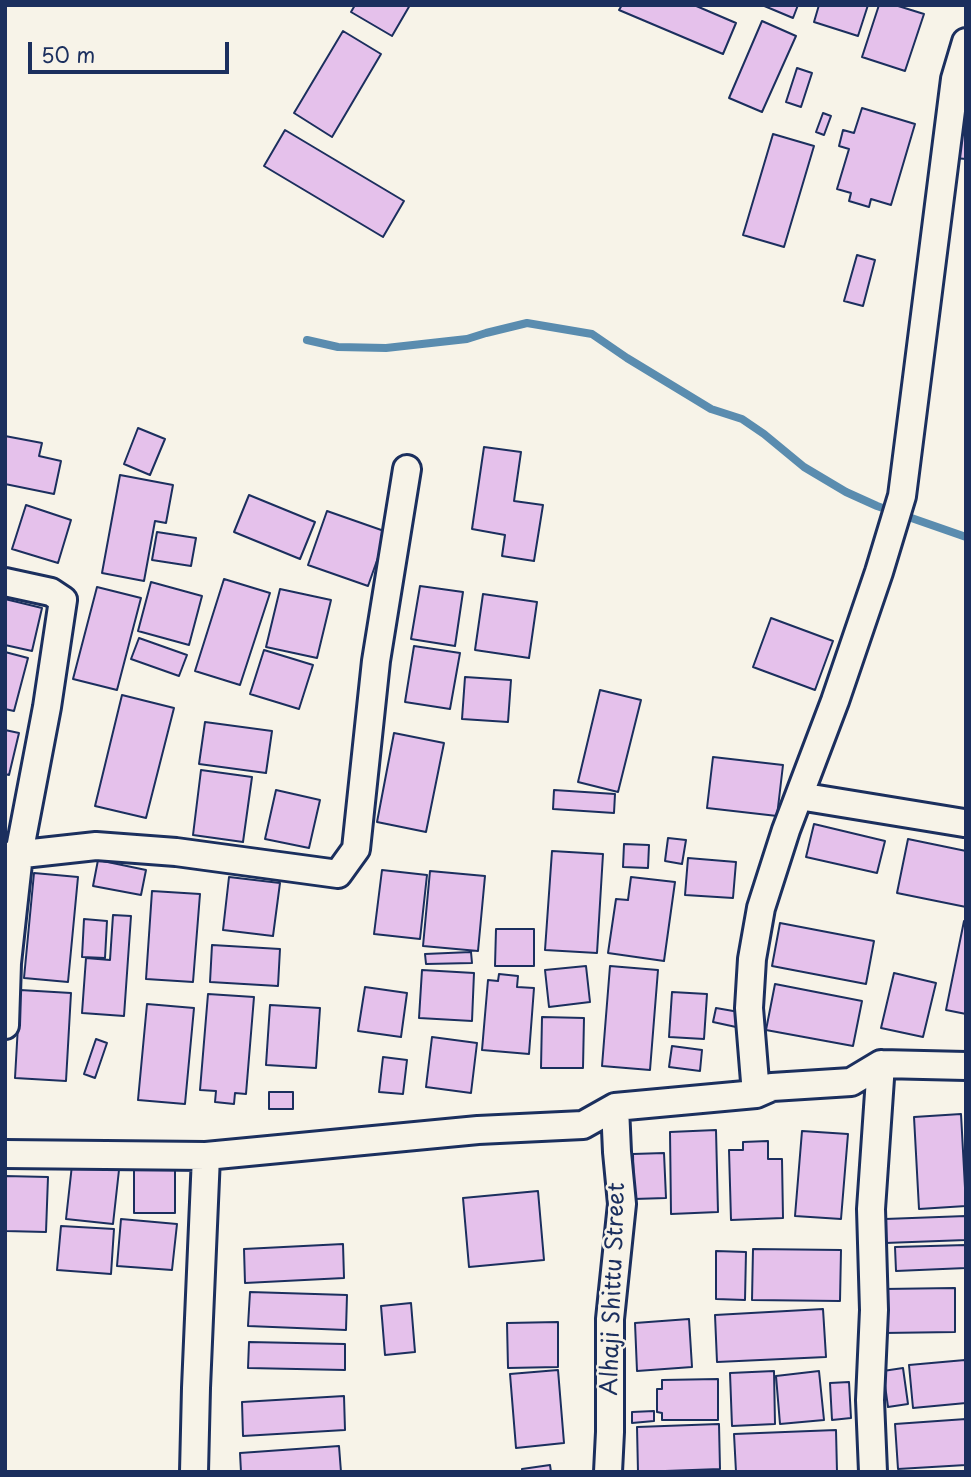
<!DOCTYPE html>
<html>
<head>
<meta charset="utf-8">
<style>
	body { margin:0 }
	#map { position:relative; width:971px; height:1477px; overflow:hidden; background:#f7f3e8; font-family:"Playpen Sans",sans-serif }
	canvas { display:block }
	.frame { position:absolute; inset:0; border:7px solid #1b2f5e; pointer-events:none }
	.scale { position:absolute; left:28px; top:42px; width:201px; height:32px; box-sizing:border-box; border:4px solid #1b2f5e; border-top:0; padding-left:9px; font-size:21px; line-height:24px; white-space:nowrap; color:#1b2f5e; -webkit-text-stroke:5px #f7f3e8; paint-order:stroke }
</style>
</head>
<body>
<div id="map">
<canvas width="971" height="1477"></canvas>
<div class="frame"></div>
<div class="scale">50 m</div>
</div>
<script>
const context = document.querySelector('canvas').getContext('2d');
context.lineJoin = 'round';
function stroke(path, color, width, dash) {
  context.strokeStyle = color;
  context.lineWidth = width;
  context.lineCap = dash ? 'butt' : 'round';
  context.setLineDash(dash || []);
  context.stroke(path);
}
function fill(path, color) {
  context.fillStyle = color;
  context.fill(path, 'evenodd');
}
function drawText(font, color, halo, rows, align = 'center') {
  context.font = font + ' "Playpen Sans",sans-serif';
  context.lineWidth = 5;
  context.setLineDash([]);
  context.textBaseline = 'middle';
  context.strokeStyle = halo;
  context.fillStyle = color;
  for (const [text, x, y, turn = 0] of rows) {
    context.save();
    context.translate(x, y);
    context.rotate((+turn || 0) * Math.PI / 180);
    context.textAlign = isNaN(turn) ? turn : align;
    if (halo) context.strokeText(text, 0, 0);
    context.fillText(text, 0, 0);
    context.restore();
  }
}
const stream = new Path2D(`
	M307,340L338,347L386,348L467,339L486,333L527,323L592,334L627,358L711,409L742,419L764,434L804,467L846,492L877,506L966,537`);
const building = new Path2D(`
	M355,5H410L392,36L351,12Z
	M622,5H694L736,23L723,54L619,10Z
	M762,5H798L793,18Z
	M819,5H868L858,36L814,22Z
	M879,5H895L924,14L905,71L862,57Z
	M762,21L796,36L762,112L729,98Z
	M343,31L381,54L332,137L294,113Z
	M966,63V159L955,158Z
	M797,68L812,73L801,107L786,102Z
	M862,108L915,124L891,205L871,199L869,207L849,201L851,193L837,189L849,149L839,146L843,130L854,133Z
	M823,113L831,116L824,135L816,132Z
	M285,130L404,201L383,237L264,166Z
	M773,134L814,146L784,247L743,235Z
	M857,255L875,260L863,306L844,301Z
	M138,428L165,439L150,475L124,464Z
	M5,436L42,443L39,456L61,461L54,494L5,484Z
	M484,447L521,452L514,501L543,505L534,561L502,556L505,535L472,529Z
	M120,475L173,485L166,523L155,521L144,581L102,573Z
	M249,495L315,522L300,559L234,532Z
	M26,505L71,520L58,563L12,549Z
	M327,511L387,532L368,586L308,565Z
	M157,532L196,538L191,566L152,560Z
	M224,579L270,593L240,685L195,671Z
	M151,582L202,596L189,645L138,631Z
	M420,586L463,592L455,646L411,639Z
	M97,587L141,598L117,690L73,679Z
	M280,589L331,600L317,658L266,647Z
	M483,594L537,602L529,658L475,650Z
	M5,599L42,608L32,651L5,645Z
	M771,618L833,641L815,690L753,667Z
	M139,638L187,655L179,676L131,659Z
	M414,646L460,653L450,709L405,702Z
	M264,650L313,665L299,709L250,694Z
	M5,652L28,658L14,711L5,709Z
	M465,677L511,680L508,722L462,719Z
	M600,690L641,700L618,792L578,782Z
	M122,695L174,708L146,818L95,806Z
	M205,722L272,731L266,773L199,764Z
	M5,730L19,733L9,775L5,774Z
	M394,733L444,743L426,832L377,822Z
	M713,757L783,765L777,816L707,808Z
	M201,770L252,777L243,842L193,835Z
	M276,790L320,800L309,848L265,839Z
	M554,790L615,794L614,813L553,809Z
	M814,824L885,841L877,873L806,857Z
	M668,838L686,840L682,864L665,861Z
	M908,839L966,851V907L897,893Z
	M624,844L649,845L648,868L623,867Z
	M552,851L603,854L597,953L545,950Z
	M688,858L736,862L733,898L685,895Z
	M98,860L146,870L141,895L93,886Z
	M382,870L427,875L420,939L374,934Z
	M430,871L485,876L478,951L423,946Z
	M34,873L78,877L68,982L24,978Z
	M229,877L280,883L273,936L223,930Z
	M631,877L675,882L664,961L608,953L616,899L628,900Z
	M152,891L200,894L193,982L146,979Z
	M113,915L131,916L124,1016L82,1013L86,958L110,960Z
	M84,919L107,921L105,958L82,957Z
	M964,921H966V1014L946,1010Z
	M780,923L874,941L866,984L772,966Z
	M496,929H534V966H495Z
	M212,945L280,949L278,986L210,982Z
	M471,952L472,963L426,964L425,954Z
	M586,966L590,1002L549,1007L545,970Z
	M610,966L658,970L650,1070L602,1066Z
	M422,970L474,973L472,1021L419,1018Z
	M894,973L936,983L923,1037L881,1028Z
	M499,974L518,976L517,987L534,988L529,1054L482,1050L488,980L498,981Z
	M775,984L862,1001L853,1046L766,1030Z
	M365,987L407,993L401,1037L358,1031Z
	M20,990L71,993L66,1081L15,1078Z
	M672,992L707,994L704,1039L669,1037Z
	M208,994L254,997L246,1094L235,1093L234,1104L215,1102L216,1091L200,1090Z
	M147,1004L194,1008L185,1104L138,1100Z
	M270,1005L320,1008L316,1068L266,1065Z
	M716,1008L739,1012L736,1027L713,1022Z
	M542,1017L584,1018L583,1068H541Z
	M432,1037L477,1043L471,1093L426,1087Z
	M96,1039L107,1043L95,1078L84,1074Z
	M672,1046L702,1050L700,1071L669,1067Z
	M383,1057L407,1060L403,1094L379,1092Z
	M269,1092H293V1109H269Z
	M961,1114L966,1206L919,1209L914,1117Z
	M716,1130L718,1212L671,1214L670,1132Z
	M802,1131L848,1134L841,1219L795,1216Z
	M768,1141V1159H782L783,1218L731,1220L729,1150H743V1142Z
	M664,1153L666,1198L634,1199L633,1154Z
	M73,1156L120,1161L113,1224L66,1219Z
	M175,1162V1213H134V1163Z
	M5,1176L48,1177L46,1232L5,1231Z
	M538,1191L544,1260L469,1267L463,1198Z
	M966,1216V1240L885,1243V1219Z
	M121,1219L177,1224L172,1270L117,1266Z
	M61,1226L114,1229L111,1274L57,1270Z
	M343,1244L344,1278L245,1283L244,1249Z
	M966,1245V1268L896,1271L895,1247Z
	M753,1249L841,1250L840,1301L752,1300Z
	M716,1251L746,1252L745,1300L716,1299Z
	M955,1288V1332L883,1333V1289Z
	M250,1292L347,1295L346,1330L248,1326Z
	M411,1303L415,1352L385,1355L381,1306Z
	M823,1309L826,1357L717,1362L715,1315Z
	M689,1319L692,1367L637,1371L635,1323Z
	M558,1322V1367L508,1368L507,1323Z
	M249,1342L345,1344V1370L248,1368Z
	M965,1360L966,1403L913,1408L909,1365Z
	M903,1368L908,1404L888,1407L883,1371Z
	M558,1370L564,1443L516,1448L510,1374Z
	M774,1371L775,1424L732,1426L730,1373Z
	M819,1371L824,1420L780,1424L776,1376Z
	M718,1379V1420H662V1413L657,1412V1389H662V1380Z
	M849,1382L851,1418L832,1420L830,1383Z
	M344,1396L345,1430L243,1436L242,1402Z
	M654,1411V1421L632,1423V1412Z
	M966,1419V1465L898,1469L895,1424Z
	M719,1424L720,1469L638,1472L637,1427Z
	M836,1430L837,1472H736L734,1434Z
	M339,1446L341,1472H241L240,1453Z
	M550,1465L551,1472H522V1469Z`);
const minor = new Path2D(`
	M5,582L51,592L63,600L47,707L19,854L7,963L5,1025
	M799,796L964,823
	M5,856L96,846L176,852L338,874L356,849L376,661L407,469
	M756,1094L749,1008L752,959L761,908L786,830L835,701L879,572L902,496L955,79L966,42
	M5,1154L206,1156L478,1130L583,1125L615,1107L756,1094L772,1087L851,1082L881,1064L966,1066
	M194,1472L196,1388L206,1156
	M608,1472L610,1432V1319L622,1204L617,1152L615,1107
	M873,1472L870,1400L874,1310L871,1209L881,1064`);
const streetNames = [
	["Alhaji Shittu Street",614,1289,-88]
];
stroke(stream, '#5a8caf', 8);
fill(building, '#e5c1eb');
stroke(building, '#1b2f5e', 2);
stroke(minor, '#1b2f5e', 32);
stroke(minor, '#f7f3e8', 26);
drawText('23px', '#1b2f5e', '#f7f3e8', streetNames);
</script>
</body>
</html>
